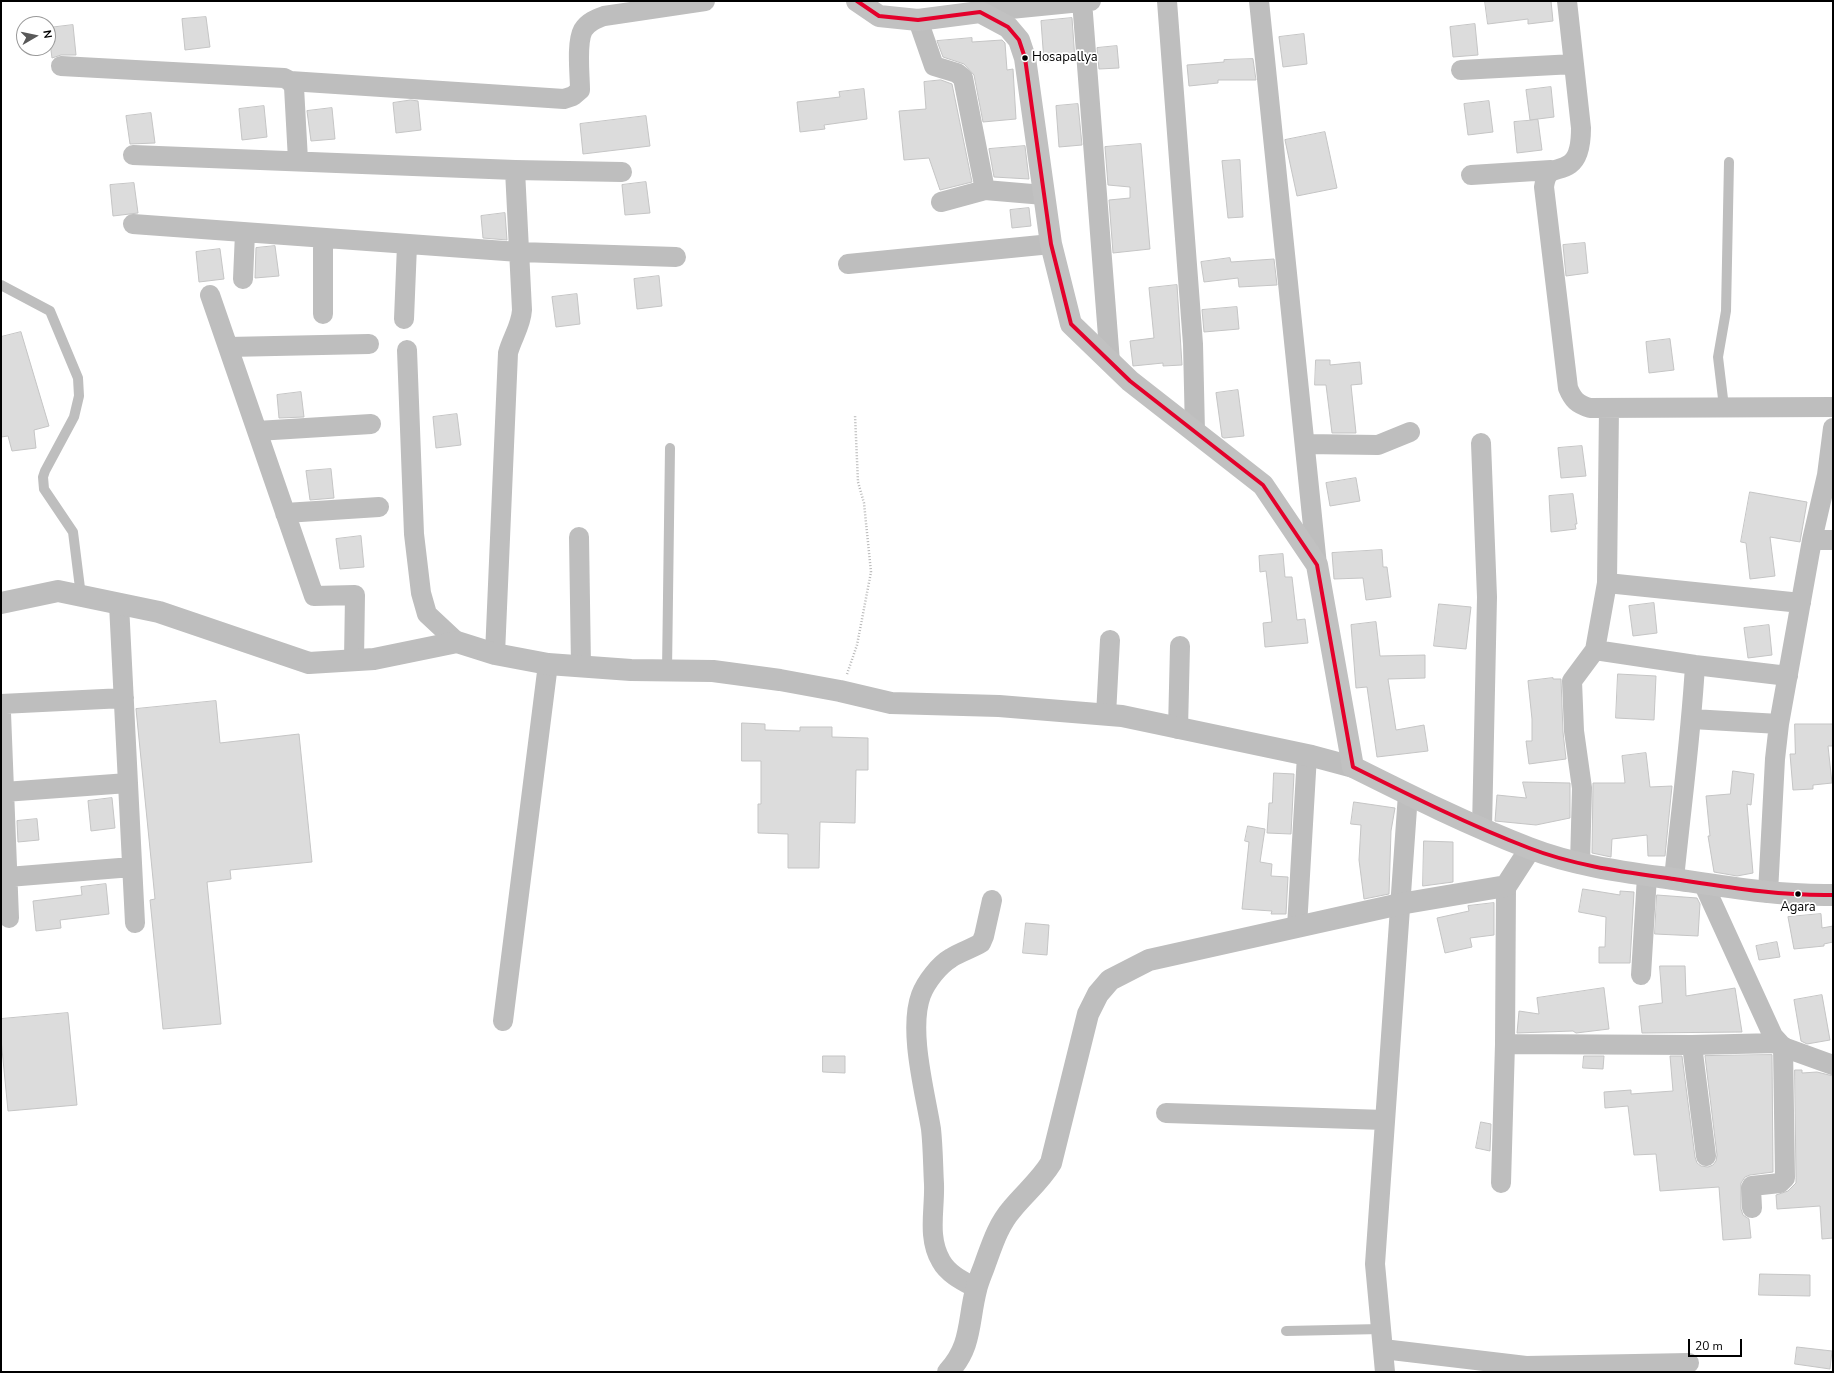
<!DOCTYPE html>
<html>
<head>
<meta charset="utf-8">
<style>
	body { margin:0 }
	#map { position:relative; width:1834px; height:1373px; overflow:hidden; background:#fff; font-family:"Nunito Sans",sans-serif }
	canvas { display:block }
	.frame { position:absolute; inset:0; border:2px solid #000; pointer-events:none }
	.north { position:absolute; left:16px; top:16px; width:40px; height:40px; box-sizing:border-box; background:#fff; border:1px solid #999; border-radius:50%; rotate:81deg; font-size:11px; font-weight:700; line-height:16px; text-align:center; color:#000 }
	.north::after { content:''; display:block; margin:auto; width:14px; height:18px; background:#595959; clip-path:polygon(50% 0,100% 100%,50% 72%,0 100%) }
	.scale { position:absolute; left:1688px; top:1339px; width:54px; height:18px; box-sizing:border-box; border:2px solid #000; border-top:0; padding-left:5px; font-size:12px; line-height:14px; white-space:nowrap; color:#000; -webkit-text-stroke:3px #fff; paint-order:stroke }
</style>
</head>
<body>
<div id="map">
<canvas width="1834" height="1373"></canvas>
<div class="frame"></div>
<div class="north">N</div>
<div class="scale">20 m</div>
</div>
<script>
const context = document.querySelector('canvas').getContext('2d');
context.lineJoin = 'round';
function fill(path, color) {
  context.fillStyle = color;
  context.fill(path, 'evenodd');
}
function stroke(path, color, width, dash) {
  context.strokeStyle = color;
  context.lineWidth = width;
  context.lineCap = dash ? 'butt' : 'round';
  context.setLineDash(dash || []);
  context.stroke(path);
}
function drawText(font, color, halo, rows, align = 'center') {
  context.font = font + ' "Nunito Sans",sans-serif';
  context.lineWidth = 3.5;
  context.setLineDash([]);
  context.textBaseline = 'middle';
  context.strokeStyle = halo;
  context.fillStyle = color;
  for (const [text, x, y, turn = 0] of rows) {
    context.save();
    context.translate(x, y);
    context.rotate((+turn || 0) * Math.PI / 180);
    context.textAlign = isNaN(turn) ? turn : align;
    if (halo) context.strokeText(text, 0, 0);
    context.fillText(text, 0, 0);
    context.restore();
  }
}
const building = new Path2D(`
	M1485,1H1551L1553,21L1528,24V19L1488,24Z
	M206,17L210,47L185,50L182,19Z
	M1072,18L1075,60L1044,62L1041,21Z
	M1475,24L1478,55L1453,57L1450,27Z
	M73,25L76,55H61L52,58L48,28Z
	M1304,34L1307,64L1283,67L1279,37Z
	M972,38V42L1002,40L1005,43L1007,70L1013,69L1016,119L983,122L974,75L964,64L943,57L937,41Z
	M1117,46L1119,68L1099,69L1097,48Z
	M1253,59L1256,80H1218V83L1189,86L1187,65L1224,62V60Z
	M941,80L952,84L972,182L940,190L929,158L904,160L899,111L926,109L924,82Z
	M1551,87L1554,117L1530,120L1526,90Z
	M864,89L867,119L824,125L825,129L800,132L797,102L840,97L839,92Z
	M411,100L418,101L421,130L396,133L393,103Z
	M1489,101L1493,132L1468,135L1464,104Z
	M1078,104L1082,145L1059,147L1056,106Z
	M264,106L267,137L242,140L239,109Z
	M332,108L335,139L311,141L307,111Z
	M151,113L155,143L130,144L126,116Z
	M646,116L650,146L583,154L580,124Z
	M1538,120L1542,150L1517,153L1514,122Z
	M1325,132L1337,188L1297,196L1285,140Z
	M1141,144L1150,249L1113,253L1109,200L1130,198V187L1108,185L1105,147Z
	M1025,146L1029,179L994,177L989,149Z
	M1240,160L1243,217L1228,218L1222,161Z
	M646,182L650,213L625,215L622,185Z
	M134,183L138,213L113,216L110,185Z
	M1029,208L1031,226L1012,228L1010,210Z
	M505,213L507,240L483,238L481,216Z
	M1585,243L1588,273L1566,276L1563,245Z
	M275,246L279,276L255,278L256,248Z
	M220,249L224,279L199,282L196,252Z
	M1230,258L1231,262L1274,259L1277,285L1239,287L1238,278L1204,282L1201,262Z
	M659,276L662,306L637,309L634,279Z
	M1177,285L1182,365L1163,366V363L1133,366L1130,341L1154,338L1149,288Z
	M577,294L580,324L556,327L552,297Z
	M1237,307L1239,329L1204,332L1202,310Z
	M21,332L49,426L34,430L36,448L12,451L8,436L1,437V337Z
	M1670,339L1674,370L1649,373L1646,342Z
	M1316,360H1330V365L1360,362L1362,384L1351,385L1356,433H1332L1326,385H1315Z
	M1238,390L1244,436L1224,438L1222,437L1216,393Z
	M301,392L304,417L279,418L277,395Z
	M457,414L461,445L436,448L433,417Z
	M1582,446L1586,476L1561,478L1558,448Z
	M331,469L334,498L310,500L306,471Z
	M1356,478L1360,501L1330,506L1326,483Z
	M1750,492L1807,502L1800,542L1770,537L1775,576L1750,579L1746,543L1741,542Z
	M1573,494L1577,524H1575L1576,529L1551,532L1549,496Z
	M361,536L364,567L340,569L336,539Z
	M1382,550L1383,567H1387L1391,597L1366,600L1363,578L1334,579L1332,553Z
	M1283,554L1285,577H1292L1297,620L1305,619L1308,643L1265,647L1263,623L1272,622L1266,571L1260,572L1259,556Z
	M1654,603L1657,633L1633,636L1629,606Z
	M1439,604L1471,607L1466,649L1434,646Z
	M1376,622L1380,656L1425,655V678L1388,679L1396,730L1424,725L1428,751L1377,757L1367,687L1356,688L1351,625Z
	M1769,625L1772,655L1748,658L1744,628Z
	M1618,674L1656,676L1654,720L1616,718Z
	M1553,678V679H1561L1563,732L1566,759L1529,764L1526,741H1532V719L1528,681Z
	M216,701L220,743L299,734L312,862L230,870L231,879L207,882L221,1024L163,1029L150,900L155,899L136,709Z
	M742,723L765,724V730L800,731V727H832V737L868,738V770H856L855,823L820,822L819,868H788V834L758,833V804H761V761H742Z
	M1795,724H1833V746H1828L1832,783L1813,785V789L1793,790L1790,754H1795Z
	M1646,753L1650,787L1672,786L1665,856H1648L1647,835L1612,839L1611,857L1592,853L1593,783H1625L1622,756Z
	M1733,771L1754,774L1751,805L1747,804L1753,873L1737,876L1714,872L1708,836H1710L1706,796L1730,794Z
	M1274,773L1294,774L1291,834L1267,833L1269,803H1272Z
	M1523,782L1570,783V818L1536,825L1495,821L1497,795L1526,798Z
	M112,798L115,828L91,831L88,801Z
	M1354,802L1395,808L1391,831L1389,894L1364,899L1359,860L1361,825L1351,824Z
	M37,819L39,840L18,842L17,821Z
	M1248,826L1265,829L1260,862L1272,864L1271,876L1288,877L1286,914H1271L1272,911L1242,909L1249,842L1245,841Z
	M1424,841L1453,842V882L1423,886Z
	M106,884L109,914L60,920L61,928L36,931L33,901L82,895L81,887Z
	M1583,889L1620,895V891L1634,892L1630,963H1599V947H1605L1606,917L1579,912Z
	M1657,895L1697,898L1700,904L1698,936L1655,934Z
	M1494,903V935L1470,938L1472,947L1445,953L1437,918L1469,911L1468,906Z
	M1821,914L1822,928L1833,926V942L1824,944V946L1794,949L1788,917Z
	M1026,923L1049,925L1047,955L1023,953Z
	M1777,942L1780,957L1759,960L1756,946Z
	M1660,966H1685L1686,996L1735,988L1742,1032L1642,1033L1639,1006L1662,1003Z
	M1604,988L1609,1029L1576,1033L1573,1031L1517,1033L1519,1011L1539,1014L1537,998Z
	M1822,995L1830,1040L1807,1044L1801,1041L1794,1000Z
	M68,1013L77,1105L8,1111L1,1039V1019Z
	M1772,1055L1773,1172L1750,1175L1745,1177L1741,1183V1209L1743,1215L1749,1219L1751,1238L1723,1240L1719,1187L1660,1191L1656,1154L1634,1155L1628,1106L1605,1108L1604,1092L1631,1090V1094L1673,1091L1670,1056H1682L1695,1157L1697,1163L1701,1166L1708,1167L1713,1165L1716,1161L1717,1155L1705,1056Z
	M823,1056H845V1073L823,1072Z
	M1584,1056H1604L1603,1069L1583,1068Z
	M1795,1070H1802V1073L1817,1072L1833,1076V1238L1822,1239L1820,1206L1777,1209L1776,1195L1788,1191L1796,1183V1178Z
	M1481,1122L1491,1124L1490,1151L1476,1148Z
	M1760,1274L1810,1275V1296L1759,1295Z
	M1797,1347L1832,1351L1830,1369L1795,1364Z`);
const path = new Path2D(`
	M847,674L857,645L871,572L864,503L858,482L855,415`);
const service = new Path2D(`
	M1,285L50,311L78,378L79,396L74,417L45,471L43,477L44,489L73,532L81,596
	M1724,407L1718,357L1726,311L1729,162
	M667,671L670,448
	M1286,1331L1381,1329`);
const minor = new Path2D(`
	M1082,1L1110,362
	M1167,1L1193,344L1195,432
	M1259,1L1317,565
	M1567,1L1581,128C1581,138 1580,157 1570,164C1557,173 1547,165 1544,187L1568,388C1573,400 1577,404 1590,408L1833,407
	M980,12L1091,1
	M918,20L934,66L957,73L963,78L985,190L1044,195
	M61,66L284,78L290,81L294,87L298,160
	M1461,70L1574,64
	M290,81L564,99L573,96L580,90C580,75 576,43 583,30C588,22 596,19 604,16L705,1
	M133,155L515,170L622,172
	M1471,175L1551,170
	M941,202L985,190
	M133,224L519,252L676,257
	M848,264L1051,244
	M243,279L245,233
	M210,295L314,596L355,595L354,660
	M323,314V239
	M404,319L407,245
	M228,347L369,344
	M407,350L414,534L421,593L427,614L457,642
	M1609,408L1607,583L1801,603
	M257,431L371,424
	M1481,443L1487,597L1482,828
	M1305,444L1378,445L1410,432
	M285,513L379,507
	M579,537L581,667
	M1812,540H1833
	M1607,583L1595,650L1695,665L1788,676
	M119,604L135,923
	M495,654L508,353C512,338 521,326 522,310L515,170
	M1,704L124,698
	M1,713L9,918
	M1106,715L1110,640
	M1692,719L1779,724
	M1178,729L1180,646
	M4,792L128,783
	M1580,864L1582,788L1574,731L1572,681L1595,650
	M8,877L132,867
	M1674,879C1681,808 1691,737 1695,665
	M1704,885L1773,1036L1783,1047L1833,1065
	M1768,893L1775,759L1779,724L1812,540L1827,475L1833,428
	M1297,927L1307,755
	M1641,975L1647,876
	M503,1021L548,664
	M1505,1044L1692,1045L1778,1043
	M1692,1045L1706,1156
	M1166,1113L1385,1120
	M1501,1183L1505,1044L1506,886
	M1752,1208L1751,1188L1752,1186L1780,1183L1785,1178L1783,1046
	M976,1288C963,1281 948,1274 941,1261C927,1237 935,1210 934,1184C933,1166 933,1147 931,1129C925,1092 908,1030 921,995C926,982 939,965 951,958C960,952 971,949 981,943L984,936L992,900
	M1383,1349L1526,1366L1689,1363
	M1385,1372L1375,1264L1408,794`);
const tertiary = new Path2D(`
	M1,603L58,591L159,612L309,663L374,659L457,642L495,654L548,664L631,670L713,671L780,680L840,691L891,703L999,706L1122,716L1312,756L1353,767
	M948,1372C972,1347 968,1321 976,1290C978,1281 982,1273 985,1264C992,1245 998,1225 1012,1209C1025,1193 1040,1181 1051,1163L1088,1014L1098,994L1110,980L1149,960L1400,904L1506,886L1530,849`);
const secondary = new Path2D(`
	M857,1L879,16L918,20L980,12L1008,27L1019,40L1025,58L1051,244L1071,324L1130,381L1263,485L1317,565L1353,767C1411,796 1469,825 1529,848C1575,866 1625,872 1674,879C1727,887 1779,896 1833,895`);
const bus1 = new Path2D(`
	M857,1L879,16L918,20L980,12L1008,27L1019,40L1025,58L1051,244L1071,324L1130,381L1263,485L1317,565L1353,767C1411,796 1469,825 1529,848C1575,866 1625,872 1674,879C1727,887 1779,896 1833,895`);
const markers = [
	[1025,58,3.5,"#000"],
	[1798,894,3.5,"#000"]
];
const busNames = [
	["Hosapallya",1032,58],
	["Agara",1798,908,"center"]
];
fill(building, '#dcdcdc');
stroke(building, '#c5c5c5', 1);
stroke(path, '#b8b8b8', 2.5, [1, 2]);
stroke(service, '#bebebe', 10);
stroke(minor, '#bebebe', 20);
stroke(tertiary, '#bebebe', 22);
stroke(secondary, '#c1c1c1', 22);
stroke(bus1, '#e4002b', 4);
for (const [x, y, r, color] of markers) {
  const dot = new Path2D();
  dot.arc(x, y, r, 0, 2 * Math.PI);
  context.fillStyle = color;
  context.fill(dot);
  stroke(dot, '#fff', 1.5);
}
drawText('13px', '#000', '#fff', busNames, 'left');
</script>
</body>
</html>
